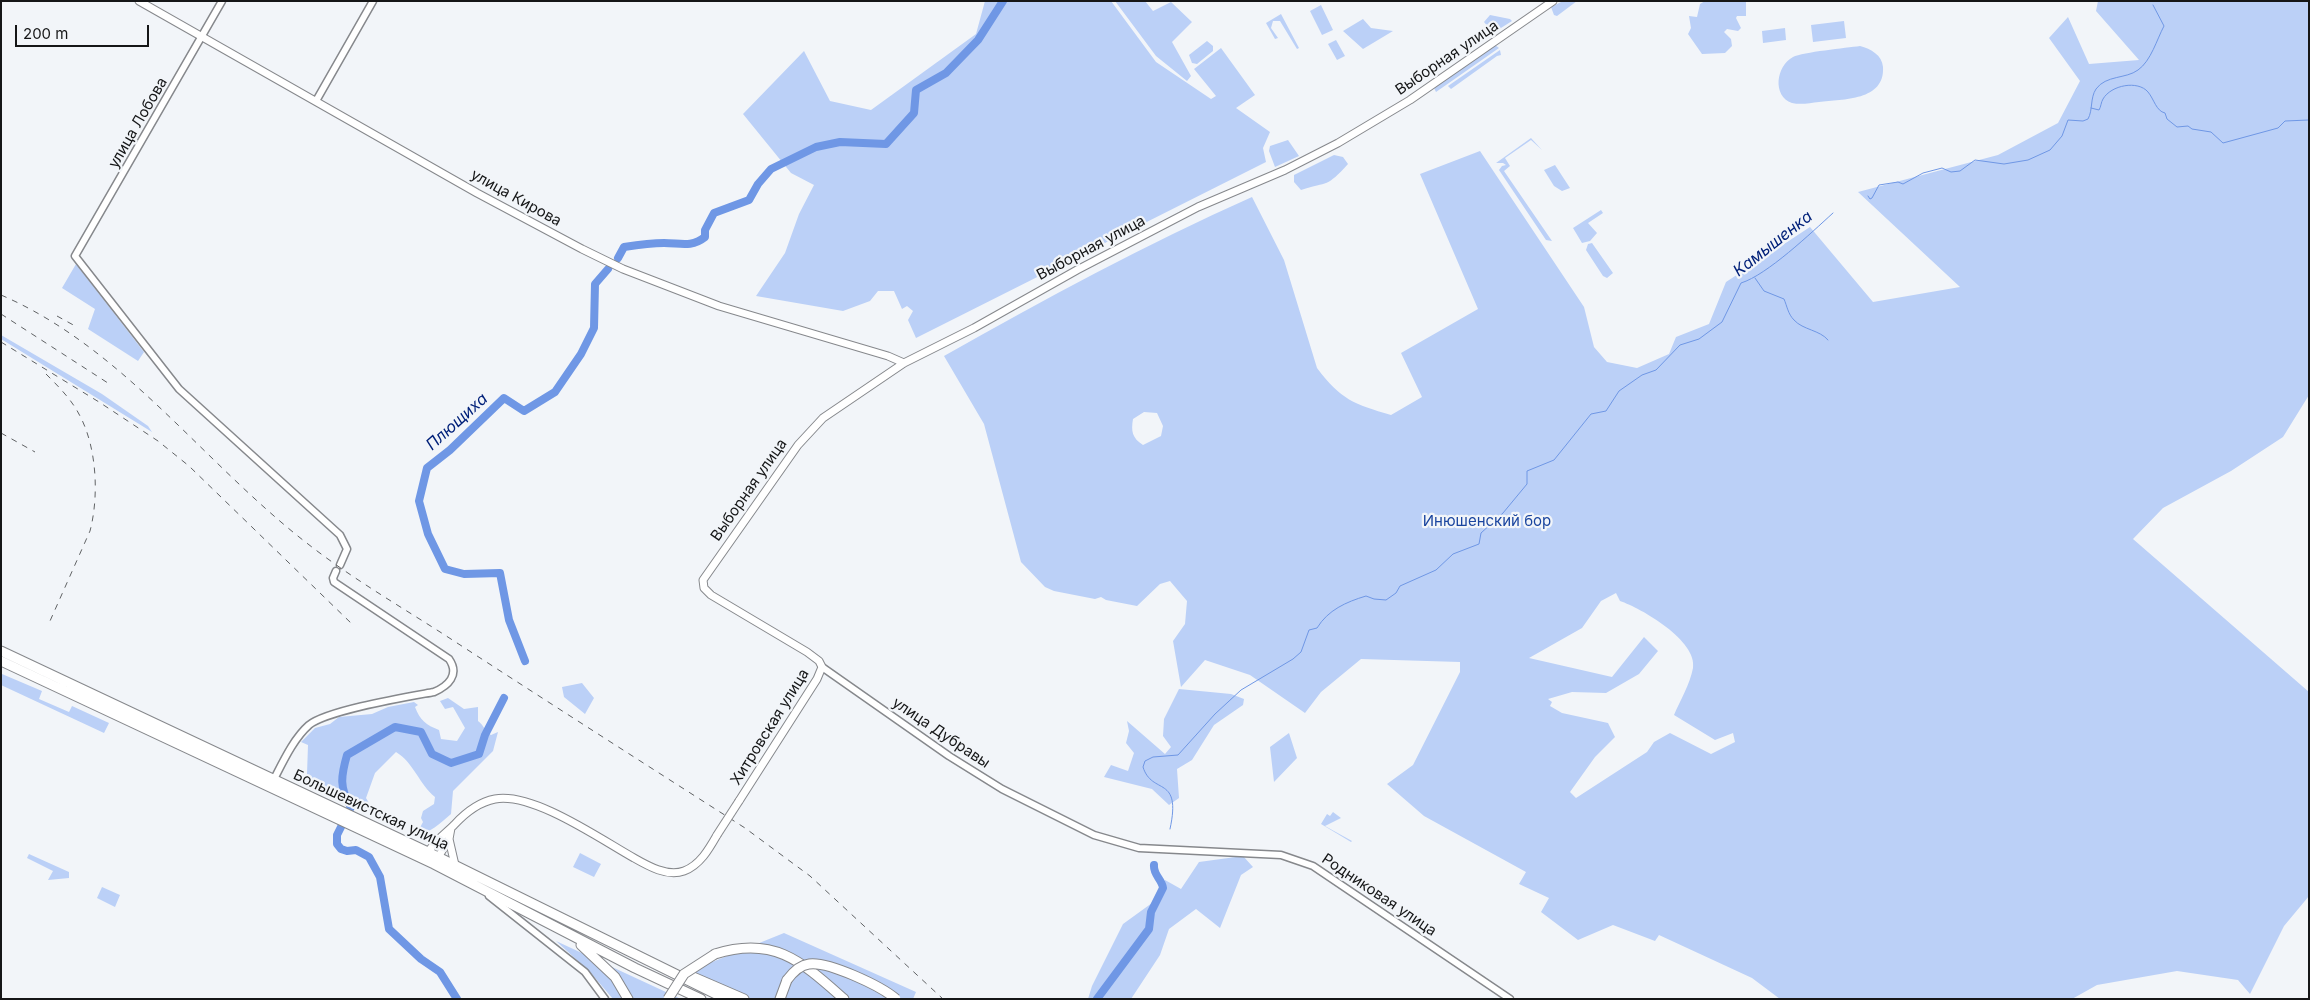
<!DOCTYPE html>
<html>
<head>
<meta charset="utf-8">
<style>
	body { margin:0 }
	#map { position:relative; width:2310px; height:1000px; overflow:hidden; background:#f2f5f9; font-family:Inter,sans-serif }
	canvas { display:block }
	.frame { position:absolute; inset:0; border:2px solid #151617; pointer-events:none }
	.scale { position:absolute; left:15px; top:25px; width:134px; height:22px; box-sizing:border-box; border:2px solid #151617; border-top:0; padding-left:6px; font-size:15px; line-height:18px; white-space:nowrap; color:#151617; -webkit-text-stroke:4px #f2f5f9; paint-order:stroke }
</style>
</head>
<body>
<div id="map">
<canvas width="2310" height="1000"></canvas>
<div class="frame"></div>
<div class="scale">200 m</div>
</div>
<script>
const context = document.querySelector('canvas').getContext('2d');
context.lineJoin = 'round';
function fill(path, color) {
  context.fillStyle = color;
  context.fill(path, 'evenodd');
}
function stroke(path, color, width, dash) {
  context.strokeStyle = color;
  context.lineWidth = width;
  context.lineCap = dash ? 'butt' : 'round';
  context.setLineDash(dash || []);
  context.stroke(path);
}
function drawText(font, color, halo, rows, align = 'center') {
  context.font = font + ' Inter,sans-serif';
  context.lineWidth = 4.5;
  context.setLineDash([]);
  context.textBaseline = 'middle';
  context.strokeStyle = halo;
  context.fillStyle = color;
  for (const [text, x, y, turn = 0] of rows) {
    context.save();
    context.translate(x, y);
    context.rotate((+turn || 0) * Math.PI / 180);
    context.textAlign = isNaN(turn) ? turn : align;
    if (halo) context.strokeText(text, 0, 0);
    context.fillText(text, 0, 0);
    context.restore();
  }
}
const green = new Path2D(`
	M985,1H1111L1156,62L1211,99L1216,96L1194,69L1221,48L1255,95L1236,108L1270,132L1263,148L1266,162L916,338L908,320L913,311L907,306L902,309L894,291H878L870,301L843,311L756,296L785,253L799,214L814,185L791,173L743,114L804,51L830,101L871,110L976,34Z
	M1115,1H1145L1153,11L1171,2L1192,22L1172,42L1191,76L1187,81L1156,56Z
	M1563,1H1577L1557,16L1554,15L1551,7Z
	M1705,1H1746V16H1737L1736,18L1741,28L1738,31L1727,29L1724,32L1731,39L1732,46L1725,53L1702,54L1688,34L1691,28L1689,16L1697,17L1700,4Z
	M2098,1H2309V395L2283,437L2231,471L2163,508L2133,539L2309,692V896L2284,926L2250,994L2238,980L2177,971L2097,985L2072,999H1780L1752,978L1659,935L1655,941L1613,925L1578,940L1541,912L1549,898L1519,884L1526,872L1424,816L1387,784L1413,765L1460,672V662L1361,659L1321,692L1305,713L1250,675L1205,660L1181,687L1173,641L1185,624L1187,601L1170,581L1160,584L1137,606L1106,600L1101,597L1095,599L1054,591L1045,587L1021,562L984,424L944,356C1045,299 1146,244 1252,197L1284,260L1317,368C1341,400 1354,404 1391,415L1422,397L1401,353L1478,309L1420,174L1480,151L1584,307L1594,347L1607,362L1637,368L1669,354L1676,337L1709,324L1726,282L1810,227L1873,302L1960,287L1858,192L1998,155L2058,123L2080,81L2049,38L2068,17L2089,64L2139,60L2096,11ZM1144,412L1157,413L1163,426L1161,436L1143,445C1132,438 1131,431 1133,419ZM1616,593L1620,601C1641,608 1698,641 1693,668C1690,684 1680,701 1674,715L1715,740L1733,733L1735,742L1711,754L1670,733L1654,742L1647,752L1576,798L1570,792L1595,757L1615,737L1608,723L1562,713L1550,706L1552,702L1548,699L1572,692L1606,693L1639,674L1658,651L1644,637L1612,677L1529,658L1582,628L1601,601Z
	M1321,5L1333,30L1322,35L1310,11Z
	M1281,14L1299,48L1297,49L1280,21H1273L1271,28L1278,38L1275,39L1266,23Z
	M1490,15L1510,19L1512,21L1493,33L1484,22Z
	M1363,19L1371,28L1393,31L1363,49L1343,31Z
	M1844,21L1846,38L1813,42L1811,25Z
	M1785,28L1786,40L1763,43L1762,31Z
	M1336,40L1345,56L1337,60L1328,44Z
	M1207,41L1213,46V51L1197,64L1192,63L1189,55Z
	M1495,45L1499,48L1436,92L1434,88Z
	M1860,46C1871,49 1882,55 1883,67C1885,101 1843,99 1819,102C1810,103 1801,105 1792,103C1772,96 1776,66 1793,57C1803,52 1846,48 1860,46Z
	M1500,50L1501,55L1497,56L1451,89L1448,86Z
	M1531,138L1542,150L1531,140L1505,158L1510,166L1504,171L1552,241L1546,240L1499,170L1502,166L1506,165L1503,163H1496Z
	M1288,140L1299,156L1275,167L1269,151L1270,146Z
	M1334,155L1343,157L1348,164C1326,188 1329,181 1301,190L1294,182V175Z
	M1555,165L1570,188L1562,191L1554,186L1544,170Z
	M1601,210L1603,213L1588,223L1597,233L1590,241L1582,243L1573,228Z
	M1592,243L1613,273L1607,278L1603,276L1586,250L1588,244Z
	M76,264L144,352L138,361L88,329L95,309L62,288Z
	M1,335L102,394L148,426L152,432L1,339Z
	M2,674L42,691L39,699L69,712L72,706L109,723L104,733L1,685Z
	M582,683L594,698L585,714L564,697L562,687Z
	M1179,689L1231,694L1244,699L1243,705L1214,725L1192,760L1177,769L1179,798L1169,805L1152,789L1104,777L1111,765L1128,771L1134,753L1126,743L1129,731L1127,721L1165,754L1171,747L1163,736L1164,719Z
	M448,698L464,709L478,707V721C484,725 485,732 491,735L498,732L493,751L453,791L451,814C439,824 431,833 416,835L423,822L421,818L423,811L434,804L435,797C419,784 414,763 396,752L375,773L366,798L372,808C380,809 385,811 390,818L389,823L364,810L355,799L342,800L324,789L313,787L307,774L308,745L301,742L315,728L330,724L339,717L372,714L388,707L414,702L418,705L415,707C420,720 426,725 439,730L441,739L457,741L465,728L453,707L445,709L440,701Z
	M1289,733L1297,758L1274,782L1270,747Z
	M1333,812L1341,818L1325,826L1352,841L1351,842L1321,824L1327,814L1330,816Z
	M580,853L601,864L594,877L573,867Z
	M29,854L69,872V878L48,880L53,871L27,858Z
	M1243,856L1253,867L1241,875L1220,928L1196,909L1169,929L1160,955L1131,999H1088L1092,986L1123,924L1152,903L1165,880L1181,889L1199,862Z
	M102,887L120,895L115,907L97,898Z
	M784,933L916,992L913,999H741L685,973Z
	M556,941L681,999H613L590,972Z`);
const stream = new Path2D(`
	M2091,108L2099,110C2101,107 2101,102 2103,99C2111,85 2138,80 2148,92C2154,99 2156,111 2165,113L2167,119L2177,127L2188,126L2192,129L2211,132L2223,143L2278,128L2285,121L2309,120
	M1868,196L1870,199L1872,198L1879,185L1898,182L1903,184L1923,173L1942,168L1951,172L1960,171L1975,160L2004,164L2028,160L2050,150L2062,136L2068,120L2083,121L2088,119C2093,110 2090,98 2096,89C2106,75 2126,79 2138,70C2151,61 2157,39 2164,26L2153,5
	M1755,278L1764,291L1784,299C1787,306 1788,314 1794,320C1803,330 1820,330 1828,340
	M1170,829C1182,774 1152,796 1143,767L1145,761L1153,757L1178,755L1215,714L1241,690L1293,659L1301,652L1309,630L1317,628C1328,610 1346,602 1366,596L1374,599L1386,600L1396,593L1400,586L1436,570L1453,554L1479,544L1481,533L1503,513L1527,484V471L1554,460L1591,414L1606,411L1619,391L1642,375L1656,370L1680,345L1699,339L1722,322L1741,283C1767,275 1811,233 1833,213`);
const river = new Path2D(`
	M618,258L624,247C637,245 651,243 664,243C680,243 691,248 705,237V230L714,213L749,200L758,184L771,169L816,147L840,142L886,144L914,113L916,90L946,73L978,40L1003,1
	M525,661L509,620L500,573L464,574L445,569L428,534L419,501L427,468L450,450L504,398L524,411L555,392L581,354L594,328L595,284L608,269
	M457,999L440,972L421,959L389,929L380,877L369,857L356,850L347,851L341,849L337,844V835L351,807C339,788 341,776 347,755L395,727L421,732L432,754L451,763L479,754L485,735L504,698
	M1097,999L1149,929L1151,912L1163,888C1162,879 1153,875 1154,865`);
const tertiary = new Path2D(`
	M222,1L75,256L179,389L340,535L347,549L340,565
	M316,101L373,1
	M822,667L949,756L1002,789L1094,835L1139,848L1281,855L1313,866L1510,999
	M272,783C282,764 293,739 309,725C328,710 407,697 434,692C448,686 460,675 449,659L334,582L333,578L336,571
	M489,896L585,972L605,999`);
const secondary = new Path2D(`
	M139,1L477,193L582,249L623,269L719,306L888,356L904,363
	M739,801L817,679L822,667L819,661L807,652L711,595L704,588L703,580L798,445L823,418L904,363L974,328L1077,270L1198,207L1285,170L1338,143L1410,100L1553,1
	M449,839L455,865
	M426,856C433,842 444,835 454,825C465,813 479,802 495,799C533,792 600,839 634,858C648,866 667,877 684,871C700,865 709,849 717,835
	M436,861L449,839L451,828`);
const trunk = new Path2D(`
	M1,651L428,852L726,999
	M1,661L434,864L635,968L701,999
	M581,945L615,977L628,999
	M715,954C774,935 802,962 844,999
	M693,977L744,999
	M780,999L787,980`);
const rail = new Path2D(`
	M1,295C124,348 203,463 308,544C354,580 405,609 454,641C551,704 648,766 745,828L810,876L943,999
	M1,314L111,385
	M57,316L77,327
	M1,342L99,402L158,441L189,466L352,624
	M46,374C59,387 72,400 80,416C97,448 99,497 90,531L50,621
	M1,433L35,452`);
const secondaryBridge = new Path2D(`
	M717,835L739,801`);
const trunkBridge = new Path2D(`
	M787,980C793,972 800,965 809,964C828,961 881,986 896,999
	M668,999L684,974L715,954`);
const streetNames = [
	["Выборная улица",1447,58,-34],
	["улица Лобова",138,123,-60],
	["улица Кирова",516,198,29],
	["Выборная улица",1091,248,-28],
	["Выборная улица",749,490,-55],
	["Хитровская улица",770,727,-58],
	["улица Дубравы",941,733,34],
	["Большевистская улица",371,810,25],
	["Родниковая улица",1379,895,34]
];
const parkNames = [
	["Инюшенский бор",1487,521]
];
const waterNames = [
	["Камышенка",1773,244,-38],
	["Плющиха",457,422,-42]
];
fill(green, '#bbd0f7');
stroke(stream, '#6f97e5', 1);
stroke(river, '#6f97e5', 8);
stroke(tertiary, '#86888c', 9);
stroke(secondary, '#86888c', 9);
stroke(trunk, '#86888c', 11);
stroke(tertiary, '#fff', 6);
stroke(secondary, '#fff', 7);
stroke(trunk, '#fff', 9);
stroke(rail, '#5f6163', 1, [6, 6]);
stroke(secondaryBridge, '#86888c', 9, []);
stroke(trunkBridge, '#86888c', 11, []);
stroke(secondaryBridge, '#fff', 7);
stroke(trunkBridge, '#fff', 9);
drawText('15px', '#151617', '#f2f5f9', streetNames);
drawText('15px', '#1a459f', '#f2f5f9', parkNames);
drawText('italic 16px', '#002079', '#f2f5f9', waterNames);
</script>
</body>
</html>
